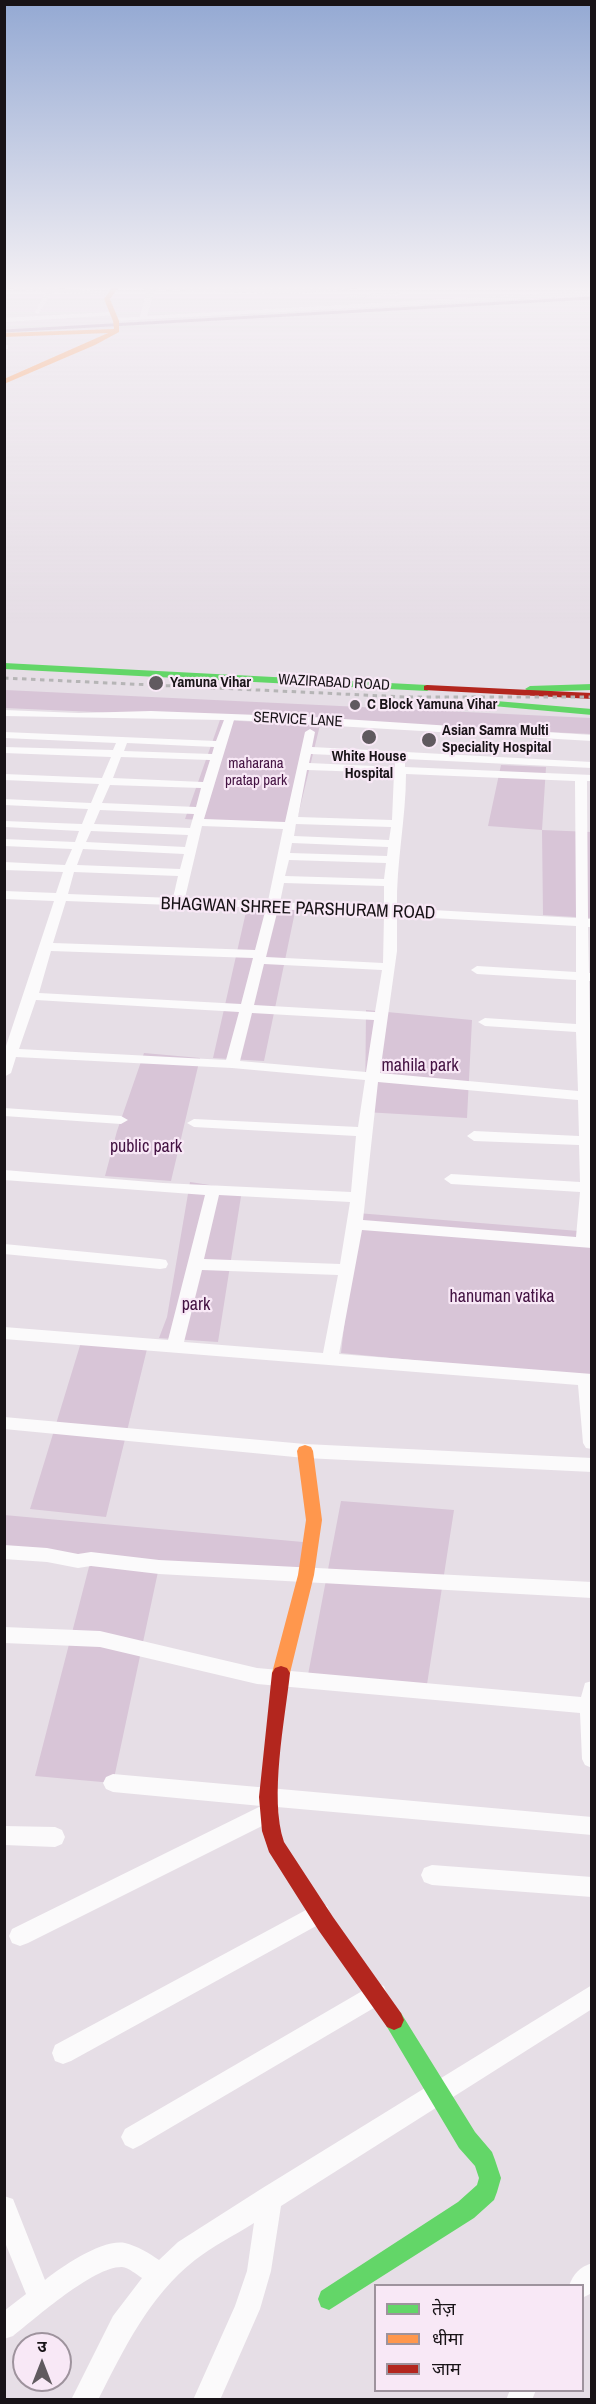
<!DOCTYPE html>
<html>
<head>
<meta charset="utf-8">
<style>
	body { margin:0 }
	#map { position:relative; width:596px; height:2404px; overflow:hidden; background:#e6dee6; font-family:"Archivo Narrow","Noto Sans Devanagari",sans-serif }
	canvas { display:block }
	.frame { position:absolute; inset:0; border:6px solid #181317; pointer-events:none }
	.legend { position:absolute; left:374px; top:2284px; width:210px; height:108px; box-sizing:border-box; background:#f8e8f6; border:2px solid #9e939d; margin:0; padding:8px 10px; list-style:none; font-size:18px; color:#181317 }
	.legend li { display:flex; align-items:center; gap:12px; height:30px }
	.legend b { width:30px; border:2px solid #9e939d }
	.north { position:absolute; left:12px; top:2332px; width:60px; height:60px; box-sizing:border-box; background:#f8e8f6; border:2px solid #9e939d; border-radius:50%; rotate:0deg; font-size:16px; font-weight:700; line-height:24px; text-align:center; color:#181317 }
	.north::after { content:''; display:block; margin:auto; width:21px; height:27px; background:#605a5f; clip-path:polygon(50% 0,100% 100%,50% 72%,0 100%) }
</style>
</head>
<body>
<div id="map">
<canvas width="596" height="2404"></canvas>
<div class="frame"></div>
<ul class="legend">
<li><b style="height:8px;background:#63d668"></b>तेज़</li>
<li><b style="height:8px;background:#ff974d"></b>धीमा</li>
<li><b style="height:8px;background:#b3261e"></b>जाम</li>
</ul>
<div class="north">उ</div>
</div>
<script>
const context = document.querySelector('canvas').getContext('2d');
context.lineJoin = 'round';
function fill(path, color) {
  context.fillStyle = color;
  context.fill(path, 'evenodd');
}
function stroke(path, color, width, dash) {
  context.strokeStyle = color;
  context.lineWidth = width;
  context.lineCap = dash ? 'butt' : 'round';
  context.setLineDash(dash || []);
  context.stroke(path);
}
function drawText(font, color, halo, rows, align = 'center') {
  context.font = font + ' "Archivo Narrow",sans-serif';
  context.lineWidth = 4.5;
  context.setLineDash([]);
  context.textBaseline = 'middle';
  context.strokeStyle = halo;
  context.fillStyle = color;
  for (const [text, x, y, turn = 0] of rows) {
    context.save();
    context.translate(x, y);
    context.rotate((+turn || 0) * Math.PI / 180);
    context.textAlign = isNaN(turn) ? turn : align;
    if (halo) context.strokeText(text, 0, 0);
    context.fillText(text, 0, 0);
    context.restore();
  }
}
const green = new Path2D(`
	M5,690L591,718L592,734L5,708Z
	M220,720L320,725L295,828L185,819Z
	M501,765L546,767L542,830L591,832V918L543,915L542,830L488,826Z
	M248,903L296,907L264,1061L213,1058Z
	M366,1010L472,1020L467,1118L365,1112Z
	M144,1053L200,1058L171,1181L105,1176L117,1131Z
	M190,1182L242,1190L218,1342L159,1338L167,1317Z
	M357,1213L591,1232V1375L545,1373L341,1353Z
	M82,1339L148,1345L106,1517L30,1509Z
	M341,1501L454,1510L426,1691L307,1680Z
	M4,1515L314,1543L306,1575L5,1551Z
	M91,1559L159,1567L113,1783L35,1776Z`);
const stream = new Path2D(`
	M4,331L592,298`);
const street = new Path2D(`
	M4,288H58L113,293L110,295L52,292L38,314L35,312L46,292Z
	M142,288H361L290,294L154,290L147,316L592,291V295L113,321L115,318L140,317L147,290Z
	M398,292L400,295L348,298L345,296Z
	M113,312L115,315L4,322V318Z
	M4,345H8V349H4Z
	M4,710L79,713L151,711L312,717L592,735V741L234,720L204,819L285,822L305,732L310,729L315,732L312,747L592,762V768L405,759V767L592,775V781H587L588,919H592V927H588L589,973H592V981H589L590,1025H592V1248L362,1230L339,1354L592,1374V1449L586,1448L583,1443L578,1385L4,1339V1327L168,1340L205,1195L4,1180V1170L163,1183L351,1192L356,1136L194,1127L187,1123L194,1119L358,1127L365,1080L232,1068L16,1057L11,1073L4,1077V1052L54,901L4,899V891L56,893L63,872L4,870V862L65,865L72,849L4,846V839L75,842L79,831L5,827L4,821L82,824L88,809L4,805V799L91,803L99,784L4,780V774L102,778L111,757L4,753V747L113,750L116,743L4,738V732L216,741L224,720L4,716ZM127,743L214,747L212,754L124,751ZM311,754L395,758V767L309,763ZM121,757L210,760L203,782L113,778ZM307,770L394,773L392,820L298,817ZM406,774L575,781L576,918L397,908C396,863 406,819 406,774ZM110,785L201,788L196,807L102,803ZM100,810L194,814L190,828L94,824ZM296,824L391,827L389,840L294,836ZM202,826L283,829L268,901L185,898ZM91,831L188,835L185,847L86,842ZM292,843L388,847L387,856L290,853ZM83,849L184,854L180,869L77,865ZM289,860L386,863L384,879L285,876ZM74,872L178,876L173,898L68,894ZM284,883L384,886V908L280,902ZM66,901L171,905L177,908L182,905L266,908L255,950L53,943ZM278,909L384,915L383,963L266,957ZM397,916L576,926V972L477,966L471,970L477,974L576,980V1024L485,1018L478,1022L485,1026L576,1032L578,1091L380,1073L397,951ZM51,951L253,958L241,1004L39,993ZM264,964L382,970L375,1012L254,1005ZM36,1000L239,1012L226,1060L19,1049ZM252,1013L374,1020L366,1072L240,1061ZM378,1082L578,1100L579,1136L474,1131L467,1136L474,1141L579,1145L580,1182L451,1174L444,1179L451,1184L580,1192L576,1237L363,1220ZM219,1195L350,1202L340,1264L204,1259ZM202,1270L338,1275L323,1353L184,1342Z
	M4,1108L121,1116L128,1120L121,1124L4,1116Z
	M4,1244L160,1259L166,1260L168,1264L166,1268L160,1269L4,1254Z
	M4,1417L305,1444L592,1458V1472L305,1458L4,1429Z
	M4,1545L47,1548L78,1554L91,1552L159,1560L592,1582V1598L159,1574L91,1566L78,1568L47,1562L4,1559Z
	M4,1627L100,1631L257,1668L581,1697L585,1683L592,1681V1768L585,1765L582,1759L580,1713L257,1684L100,1647L4,1643Z
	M113,1774L592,1817V1835L277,1807L279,1812L276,1819L28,1943L20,1946L12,1943L9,1936L12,1929L261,1806L113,1792L106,1789L103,1783L106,1777Z
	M4,1826L55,1827L62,1830L65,1837L62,1844L55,1847L4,1845Z
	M432,1865L592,1877V1897L432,1885L424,1882L421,1875L424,1868Z
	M319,1903L327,1906L330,1913L327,1920L71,2061L63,2064L55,2061L52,2053L55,2045Z
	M376,1983L384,1986L387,1994L384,2002L141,2145L133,2149L125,2145L121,2137L125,2129Z
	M592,1985V2009L281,2206L271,2271L260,2309L220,2400H193L235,2306L247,2271L254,2223C235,2235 213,2246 195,2260C149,2296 124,2349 98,2400H71L113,2316L142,2278C136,2274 129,2268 122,2267C94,2266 36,2318 13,2336L4,2339V2311L26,2294L4,2240V2196L13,2199L45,2280C63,2266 102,2239 125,2243C137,2246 149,2253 159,2260L178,2242L261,2189Z
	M592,2263V2293L582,2298V2286H569C573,2274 580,2267 592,2263Z
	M510,2390H536L532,2400H506Z`);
const fast = new Path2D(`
	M4,663L427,685L432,688L427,691L4,669Z
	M592,684V690L530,692L525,689L530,686Z
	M496,701L592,709V715L493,706L491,704Z
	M394,2010L401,2013L475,2132L492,2152L495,2160L501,2178L497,2192L494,2200L474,2218L329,2310L321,2307L318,2299L321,2291L458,2202L477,2185L479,2178L475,2166L459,2148L387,2027L384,2020L387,2013Z`);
const slow = new Path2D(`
	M112,288H118L110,299L119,321V332L95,345L4,384V379L108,333L4,337V333L114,329L113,321L104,299Z
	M305,1445L311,1447L313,1451L322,1520L314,1575L290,1673L287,1678L281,1680L275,1678L272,1673L298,1575L306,1520L297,1451L299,1447Z`);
const jam = new Path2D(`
	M427,685L592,693V699L424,690V686Z
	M281,1666L287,1668L290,1673C285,1720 269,1798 284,1842L333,1917L401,2013L404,2020L401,2027L394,2030L387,2027L319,1931L269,1852L262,1831L259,1797L272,1673L275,1668Z`);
const rail = new Path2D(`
	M4,678L406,697H592`);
const markers = [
	[156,683,8,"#605a5f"],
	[355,705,6,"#605a5f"],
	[369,737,8,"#605a5f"],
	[429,740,8,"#605a5f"]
];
const farPoinames = [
	["Yamuna Vihar",170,683],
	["C Block Yamuna Vihar",367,705],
	["Asian Samra Multi",442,731],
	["Speciality Hospital",442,748],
	["White House",369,757,"center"],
	["Hospital",369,774,"center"]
];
const farStreetnames = [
	["WAZIRABAD ROAD",334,683,3],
	["SERVICE LANE",298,720,3]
];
const farParknames = [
	["maharana",256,764],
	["pratap park",256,781]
];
const streetNames = [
	["BHAGWAN SHREE PARSHURAM ROAD",298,909,2]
];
const parkNames = [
	["mahila park",420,1066],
	["public park",146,1147],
	["hanuman vatika",502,1297],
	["park",196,1305]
];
fill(green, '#d8c5d7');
stroke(stream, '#b698b4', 3);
fill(street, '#fbfafb');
fill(fast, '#63d668');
fill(slow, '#ff974d');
fill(jam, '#b3261e');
stroke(rail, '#b6b5b6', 3, [4.5, 4.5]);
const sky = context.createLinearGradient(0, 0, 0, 625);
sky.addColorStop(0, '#94a9d3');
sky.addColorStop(0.46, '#f4f0f4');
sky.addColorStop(1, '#f4f0f400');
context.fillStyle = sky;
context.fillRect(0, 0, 596, 625);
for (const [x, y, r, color] of markers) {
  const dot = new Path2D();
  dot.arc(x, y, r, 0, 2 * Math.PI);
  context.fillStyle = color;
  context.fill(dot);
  stroke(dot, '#f8e8f6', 2);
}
drawText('bold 15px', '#181317', '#f8e8f6', farPoinames, 'left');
drawText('15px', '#181317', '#f8e8f6', farStreetnames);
drawText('15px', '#431242', '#f8e8f6', farParknames);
drawText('18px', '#181317', '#f8e8f6', streetNames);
drawText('18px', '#431242', '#f8e8f6', parkNames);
</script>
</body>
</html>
